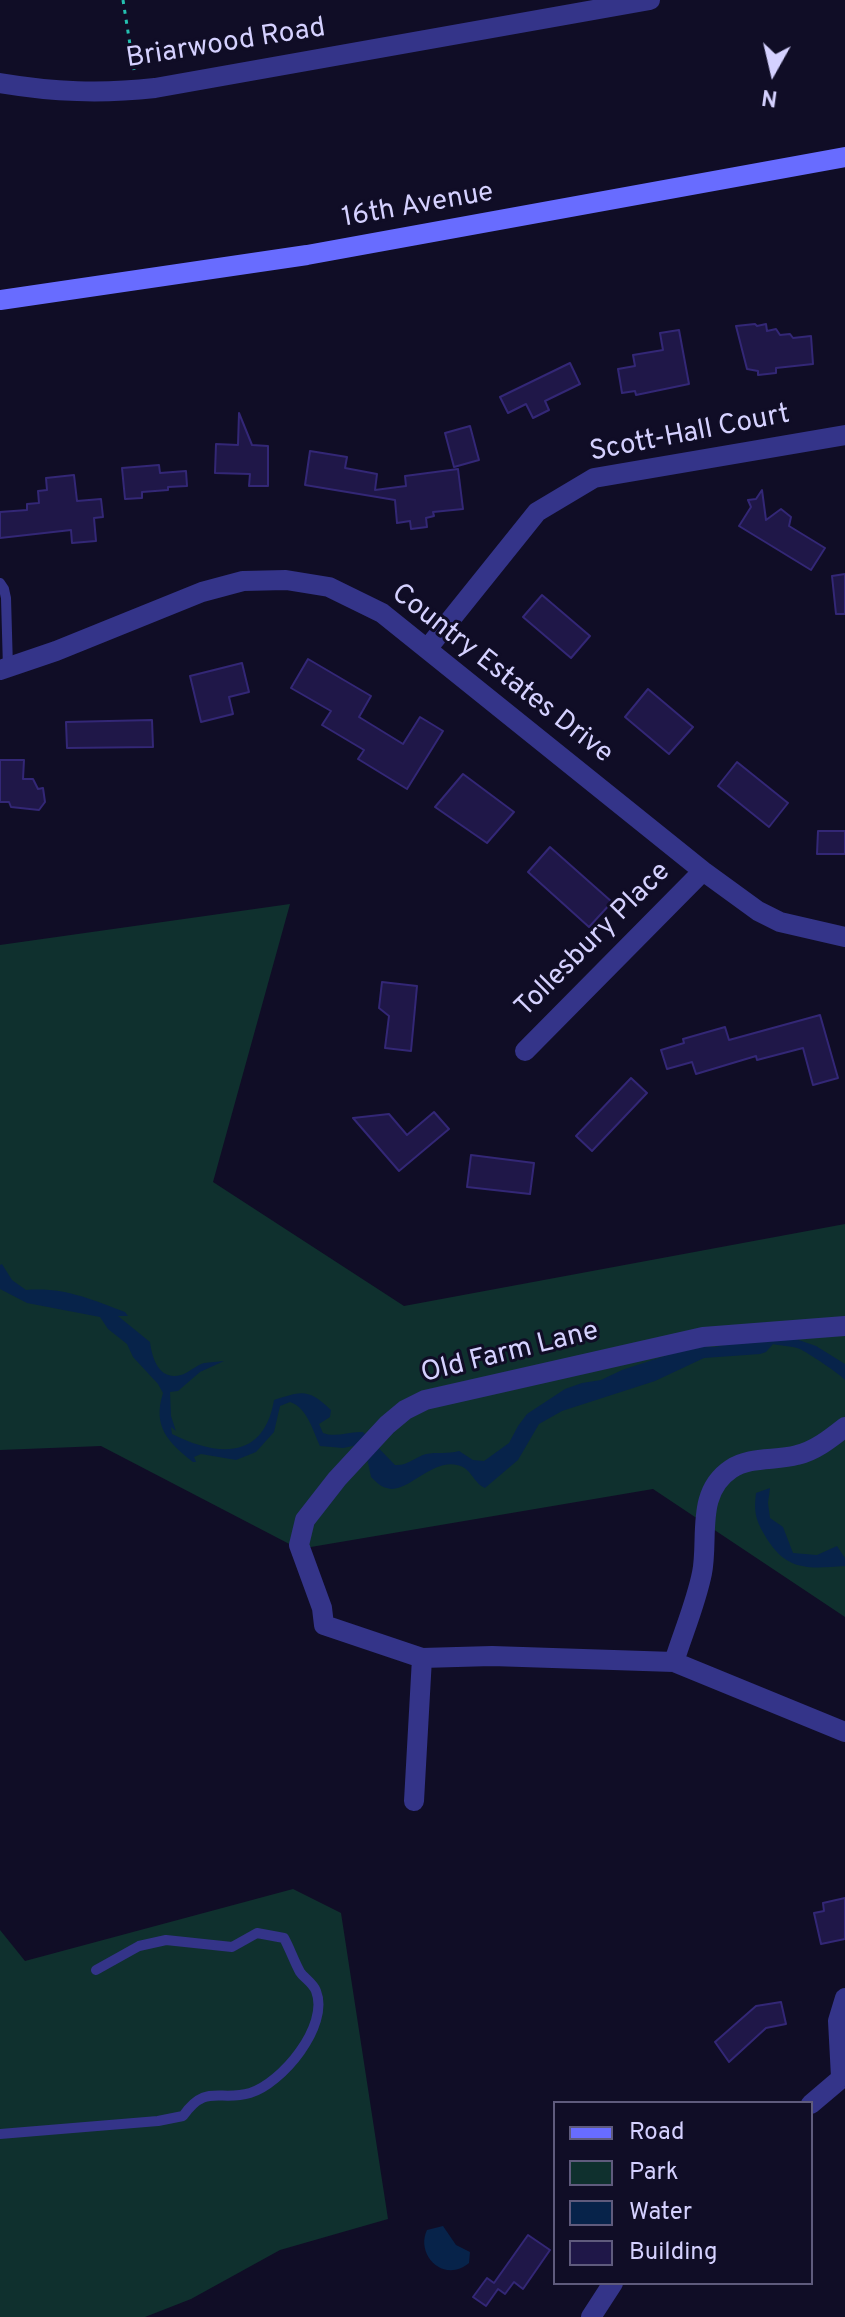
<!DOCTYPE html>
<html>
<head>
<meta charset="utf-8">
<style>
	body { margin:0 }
	#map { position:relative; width:845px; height:2317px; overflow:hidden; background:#100d26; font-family:Overpass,sans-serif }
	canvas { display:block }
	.legend { position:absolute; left:553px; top:2101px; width:260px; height:184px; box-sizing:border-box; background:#100d26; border:2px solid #5f5b7d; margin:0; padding:10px 14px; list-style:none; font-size:24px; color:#d5d1ff }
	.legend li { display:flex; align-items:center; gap:16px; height:40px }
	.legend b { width:40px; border:2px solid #5f5b7d }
	.north { position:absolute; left:733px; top:32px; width:80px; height:80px; -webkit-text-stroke:6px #100d26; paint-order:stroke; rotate:188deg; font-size:22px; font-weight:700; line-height:32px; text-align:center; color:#d5d1ff }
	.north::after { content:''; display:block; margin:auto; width:28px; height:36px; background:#d5d1ff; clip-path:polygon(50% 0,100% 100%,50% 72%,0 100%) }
</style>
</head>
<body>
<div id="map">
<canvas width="845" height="2317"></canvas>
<ul class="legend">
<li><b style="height:10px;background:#686cff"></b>Road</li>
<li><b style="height:22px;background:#0f302e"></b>Park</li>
<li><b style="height:22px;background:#07234a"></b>Water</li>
<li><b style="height:22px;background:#1f1748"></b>Building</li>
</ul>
<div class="north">N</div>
</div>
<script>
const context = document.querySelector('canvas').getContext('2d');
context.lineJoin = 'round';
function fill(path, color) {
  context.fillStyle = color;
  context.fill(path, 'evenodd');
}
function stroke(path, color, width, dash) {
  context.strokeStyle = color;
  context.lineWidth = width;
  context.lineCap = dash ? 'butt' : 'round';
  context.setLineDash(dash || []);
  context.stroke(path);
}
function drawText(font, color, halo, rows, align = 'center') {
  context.font = font + ' Overpass,sans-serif';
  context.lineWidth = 6;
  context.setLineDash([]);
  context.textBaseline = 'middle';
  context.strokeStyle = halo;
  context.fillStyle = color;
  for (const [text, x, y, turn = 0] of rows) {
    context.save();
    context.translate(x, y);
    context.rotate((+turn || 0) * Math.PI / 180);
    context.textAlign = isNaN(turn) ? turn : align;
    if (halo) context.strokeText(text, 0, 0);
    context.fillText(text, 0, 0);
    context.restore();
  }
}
const green = new Path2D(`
	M290,904L213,1182L404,1306L845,1224V1617L653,1489L299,1549L101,1446L0,1450V945Z
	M293,1889L341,1913L388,2219L280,2250L191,2299L145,2317H0V1930L25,1961Z`);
const water = new Path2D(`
	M2,1264L12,1280L26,1290C64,1287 90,1299 125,1312L128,1316H118L150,1342C152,1358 159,1381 181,1375C189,1373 196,1365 204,1363C210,1362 218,1362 224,1361L200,1372L178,1391L170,1392L171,1416L176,1431L171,1427L172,1434C218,1457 264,1460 274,1400C302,1391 308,1388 331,1410L330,1417L319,1424L323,1433C336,1438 349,1431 363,1432L395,1465C408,1466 415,1457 426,1454C436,1452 448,1454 459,1451L473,1460L484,1461L509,1443L518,1426L527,1414L565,1389L582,1383L601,1380L622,1370L692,1347H715L759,1337H790L816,1346L845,1364V1380C840,1374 808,1353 800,1349C793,1346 782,1346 773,1344L766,1352L760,1354L704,1358L655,1381L562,1411L539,1424L518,1460L485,1488C472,1482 472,1468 457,1465C431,1459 406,1495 387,1488C381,1487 375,1481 371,1477L367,1458L358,1445L343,1448L320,1446C313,1431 307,1407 290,1402L280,1406L274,1432L256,1452L236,1460L201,1454L194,1457L196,1462H193C169,1443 152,1427 163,1393L158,1384L133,1357L127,1344L108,1329L100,1317L27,1303L0,1289V1265Z
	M770,1488L768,1503L770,1518L783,1527L793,1553L817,1555L837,1546L845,1558V1566C806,1569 785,1571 764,1534C755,1518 754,1511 756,1493Z
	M443,2226L456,2245L470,2252L469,2263C444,2284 415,2255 427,2230Z`);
const building = new Path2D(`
	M755,324L757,326L766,324L767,331L776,329L780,335L790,334L793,338L811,336L813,364L776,368V373L758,375V371L747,369L736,326Z
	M679,330L689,384L636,395L635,391L622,393L618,369L635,366L633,355L663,350L660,333Z
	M570,363L580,384L545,401L549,410L533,418L526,404L508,413L500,397Z
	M239,413L252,445L268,446V486H249L250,474L215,473L216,444L238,445Z
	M470,426L479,460L454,467L445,433Z
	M310,451L347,457L345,468L377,474L375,490L406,486L405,476L458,469L463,509L433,512L434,516L426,518L427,527L411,529L410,521L397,523L395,500L305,485Z
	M159,465L160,473L186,471L187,486L168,487V490L142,492V498L125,499L122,468Z
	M74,475L77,501L101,499L103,517L94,518L96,541L72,543L71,530L0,538V512L27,510V504L39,503L38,491L47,490L46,478Z
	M762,490L766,520L781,509L791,517L789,526L825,548L811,570L739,526L751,507L748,500L756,499Z
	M845,574V614H836L832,576Z
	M542,595L590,636L571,658L523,617Z
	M308,659L371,696L359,717L403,744L420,717L443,731L407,789L358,759L364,750L322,725L331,711L291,688Z
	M242,663L249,692L229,697L233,714L201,722L190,676Z
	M648,689L693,727L669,754L625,717Z
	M152,720L153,747L67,748L66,722Z
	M0,760H24L23,779H33L38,789L43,788L45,802L39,810L11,807L9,802H0Z
	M737,762L788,803L769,827L718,786Z
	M463,774L514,812L487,843L435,807Z
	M818,831H845V854H817Z
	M550,847L612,902L589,927L528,872Z
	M382,982L417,986L411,1051L385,1048L389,1016L379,1008Z
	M820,1015L838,1078L813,1085L803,1048L757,1060L756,1056L696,1074L692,1062L667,1069L661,1050L684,1043L683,1039L725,1027L729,1040Z
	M631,1078L647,1093L592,1151L576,1136Z
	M434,1112L449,1129L399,1171L353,1118L389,1114L407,1135Z
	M471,1155L534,1163L530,1194L467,1187Z
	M845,1898V1939L821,1944L814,1913L824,1911L823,1903Z
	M781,2002L786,2024L766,2028L729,2062L715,2042L756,2006Z
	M528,2235L550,2250L523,2289L514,2282L505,2294L498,2289L486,2306L473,2297L487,2278L494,2283Z`);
const path = new Path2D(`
	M123,0L134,70`);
const service = new Path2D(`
	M0,583L4,589L6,598L8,668
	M0,2134L158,2121L183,2116C206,2083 219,2102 250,2093C281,2084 330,2026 316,1991C313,1983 304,1978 300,1972C294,1961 290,1949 284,1938L257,1933L232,1947L166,1940L139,1946L96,1970`);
const minor = new Path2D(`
	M0,83C54,92 100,94 155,88L650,0
	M427,649L537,512L594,478L845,435
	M0,670L56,651L202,592L243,581L286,580L329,587L382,613L703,871L758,911L780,922L845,937
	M525,1051L703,871
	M845,1326L703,1337L425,1400L405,1410L387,1425L337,1479L305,1520L299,1545L322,1608L324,1625L422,1658L492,1656L674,1662L845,1732
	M674,1662C683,1633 696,1603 702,1573C709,1538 695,1493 731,1469C750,1456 776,1461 797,1455C815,1451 831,1438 845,1427
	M414,1801L422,1658
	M841,2077L838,2021L845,1998
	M811,2104L845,2075
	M591,2317L613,2283`);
const secondary = new Path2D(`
	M0,300L307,255L845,157`);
const streetNames = [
	["Briarwood Road",226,45,-9],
	["16th Avenue",418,207,-10],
	["Scott-Hall Court",690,435,-11],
	["Country Estates Drive",501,675,38],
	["Tollesbury Place",594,941,-45],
	["Old Farm Lane",510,1354,-14]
];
fill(green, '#0f302e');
fill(water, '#07234a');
fill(building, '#1f1748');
stroke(building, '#332776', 2);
stroke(path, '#24c0b0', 3, [4, 6]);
stroke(service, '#343489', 10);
stroke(minor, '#343489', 20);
stroke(secondary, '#686cff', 20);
drawText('28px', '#d5d1ff', '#100d26', streetNames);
</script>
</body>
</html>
